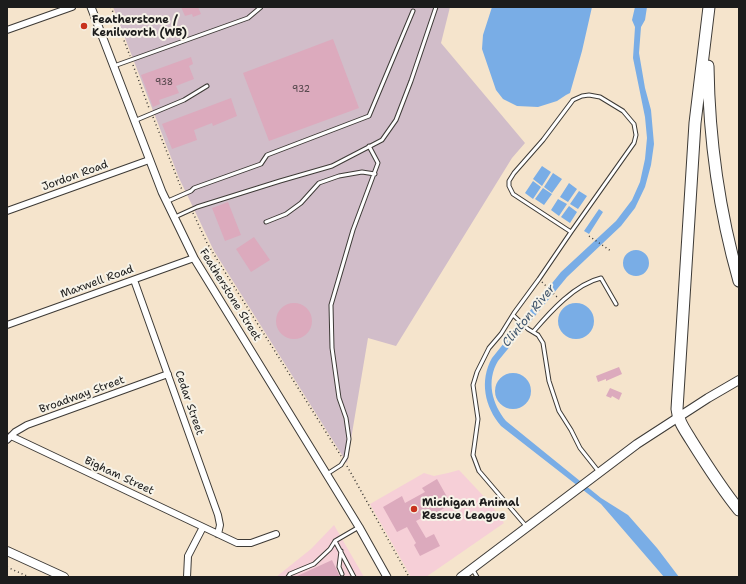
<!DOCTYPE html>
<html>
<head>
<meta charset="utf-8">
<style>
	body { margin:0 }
	#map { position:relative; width:746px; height:584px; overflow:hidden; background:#f5e4cc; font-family:"Shantell Sans",sans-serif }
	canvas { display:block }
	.frame { position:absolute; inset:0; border:8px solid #1c1c1c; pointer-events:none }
</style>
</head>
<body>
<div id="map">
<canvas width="746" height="584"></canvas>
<div class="frame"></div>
</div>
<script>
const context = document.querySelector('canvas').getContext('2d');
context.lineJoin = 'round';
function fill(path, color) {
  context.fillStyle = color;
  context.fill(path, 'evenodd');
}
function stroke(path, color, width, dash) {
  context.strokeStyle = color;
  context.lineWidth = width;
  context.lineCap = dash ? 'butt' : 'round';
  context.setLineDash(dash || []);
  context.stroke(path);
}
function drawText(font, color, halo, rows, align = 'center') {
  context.font = font + ' "Shantell Sans",sans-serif';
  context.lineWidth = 4;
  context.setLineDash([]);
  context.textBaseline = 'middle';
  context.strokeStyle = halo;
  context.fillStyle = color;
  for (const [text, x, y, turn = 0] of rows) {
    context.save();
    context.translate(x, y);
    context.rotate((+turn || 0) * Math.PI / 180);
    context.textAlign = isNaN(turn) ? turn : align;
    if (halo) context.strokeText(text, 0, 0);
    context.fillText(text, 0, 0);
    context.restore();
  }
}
const built = new Path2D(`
	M459,470L490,503L504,523L426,577H411L370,504L424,473L434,476L448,473Z
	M334,525L364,577H276L311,549Z`);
const industrial = new Path2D(`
	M113,7H450L441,43L525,143L512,158L396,346L368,338L347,463L214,251L179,178Z`);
const water = new Path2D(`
	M492,7H592L582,51L570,93L566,95L557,101L538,107L517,106L503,99L496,90L482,49L483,35Z
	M635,7H647L645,20L641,27L639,53L645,88L651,110L654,144L651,165L645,187L635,208L621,226L567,277L498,361C486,381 492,404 506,421L601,498L628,515L657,548L679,577H664L601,504L501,426C485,407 479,381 492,358L561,272L616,221L632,200L640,182L645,159L647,138L645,117L633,58L635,27L632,20Z
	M542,166L551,172L542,186L533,179Z
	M553,173L562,179L552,193L544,187Z
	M533,181L541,187L533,199L525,193Z
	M569,183L577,189L568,202L560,197Z
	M543,188L552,194L544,205L535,199Z
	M579,191L587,196L578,209L570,204Z
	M558,199L567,204L559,216L551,210Z
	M569,206L577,212L570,223L561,217Z
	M599,209L603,212L589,234L584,231Z
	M623 263a13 13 0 1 1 26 0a13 13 0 1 1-26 0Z
	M558 321a18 18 0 1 1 36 0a18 18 0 1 1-36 0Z
	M495 391a18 18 0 1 1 36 0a18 18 0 1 1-36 0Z`);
const building = new Path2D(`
	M181,7H198L201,14L193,17L192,14L185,16Z
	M333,39L359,108L269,141L243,73Z
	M191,57L193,64L189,66L194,79L176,86L179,93L159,100L160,104L153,107L141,75Z
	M231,98L237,116L213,126L212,123L194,130L197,140L172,149L162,124Z
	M228,202L241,235L225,241L212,208Z
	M254,237L270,260L251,272L236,249Z
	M276 321a18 18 0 1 1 36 0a18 18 0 1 1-36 0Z
	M619,367L622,374L606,381V379L598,382L596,376Z
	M610,388L622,393L619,400L612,396L611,398L606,396Z
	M437,479L451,504L436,513L435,511L416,521L426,538L434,534L440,546L420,556L414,545L416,543L407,527L397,532L383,507L402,496L405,503L425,492L422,488Z
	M332,560L340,577H295Z`);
const path = new Path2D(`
	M111,7L130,56
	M133,65L149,108
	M153,117L182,190
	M193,213L207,243L223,269L341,456
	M589,236L611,251
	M542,282L558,298
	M347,466L409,577
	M7,567L29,577`);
const service = new Path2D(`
	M114,66L248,18L261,7
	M134,121L184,100L207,86
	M168,201L191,191L194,188L261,164L267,155L369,116L413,11
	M175,217L197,207L280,181L332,166L382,140L396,120L411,81L436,7
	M266,222L286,214L301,203L319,183L339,176L362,172L375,174
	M513,315L528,329L538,335L543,343L549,381L559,411L571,430L580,448L599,472
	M533,332C550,312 575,284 601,278L616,304
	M327,474L341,465L346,457L349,439L346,418L339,398L332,348L331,305L353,230L378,163L369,146
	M526,526L479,471L473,455L478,419L473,385L477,372L489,348L501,334L514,313L539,279L571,232L634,143L636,135L634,124L623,111L600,97L589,95L582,96L573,100L543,140L514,173L509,181V186L513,194L571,232
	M335,541L354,577
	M341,551L339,567L342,574
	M473,570L477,577
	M288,577L290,574L314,564L330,549L335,541L359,527`);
const minor = new Path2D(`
	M7,30L72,7
	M7,211L149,160
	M134,280L218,515L220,525L218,534
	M7,325L194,258
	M11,436L237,543H251L276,534
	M7,440L15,432L27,425L168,374
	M187,577L188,556L203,527`);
const tertiary = new Path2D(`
	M91,7L162,192L194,258L359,527L387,577`);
const secondary = new Path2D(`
	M7,551L64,577
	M461,577L637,444L708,398L739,380`);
const motorway = new Path2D(`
	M709,7L695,123L677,409C678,421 685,430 691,440C706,464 721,488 739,510
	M708,66C709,139 719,211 739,281`);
const markers = [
	[84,26,4,"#c8321e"],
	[414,509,4,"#c8321e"]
];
const numberNames = [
	["938",164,83],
	["932",301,90]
];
const poiNames = [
	["Featherstone /",92,20],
	["Kenilworth (WB)",92,33],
	["Michigan Animal",422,503],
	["Rescue League",422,516]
];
const streetNames = [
	["Jordon Road",75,176,-20],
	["Maxwell Road",97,282,-20],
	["Featherstone Street",230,295,58],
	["Broadway Street",82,395,-20],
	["Cedar Street",189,403,71],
	["Bigham Street",119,476,25]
];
const waterNames = [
	["Clinton River",529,316,-51]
];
fill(built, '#f6cfd7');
fill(industrial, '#d1bdc9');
fill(water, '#79ade6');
fill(building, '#dcaabd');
stroke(service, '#3d3a36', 5);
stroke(minor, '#3d3a36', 8);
stroke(tertiary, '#3d3a36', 9);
stroke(secondary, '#3d3a36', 10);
stroke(motorway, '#3d3a36', 13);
stroke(path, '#3d3a36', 1.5, [1, 3]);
stroke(service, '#fff', 3);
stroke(minor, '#fff', 6);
stroke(tertiary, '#fff', 7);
stroke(secondary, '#fff', 8);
stroke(motorway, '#fff', 11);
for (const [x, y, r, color] of markers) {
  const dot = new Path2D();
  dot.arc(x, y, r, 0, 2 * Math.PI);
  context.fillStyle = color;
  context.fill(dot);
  stroke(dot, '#f7f3e8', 1.5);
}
drawText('9px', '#4c4044', null, numberNames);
drawText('bold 11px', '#1c1c1c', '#f7f3e8', poiNames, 'left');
drawText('11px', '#1c1c1c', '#f7f3e8', streetNames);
drawText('italic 12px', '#41566d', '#f7f3e8', waterNames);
</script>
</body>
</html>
